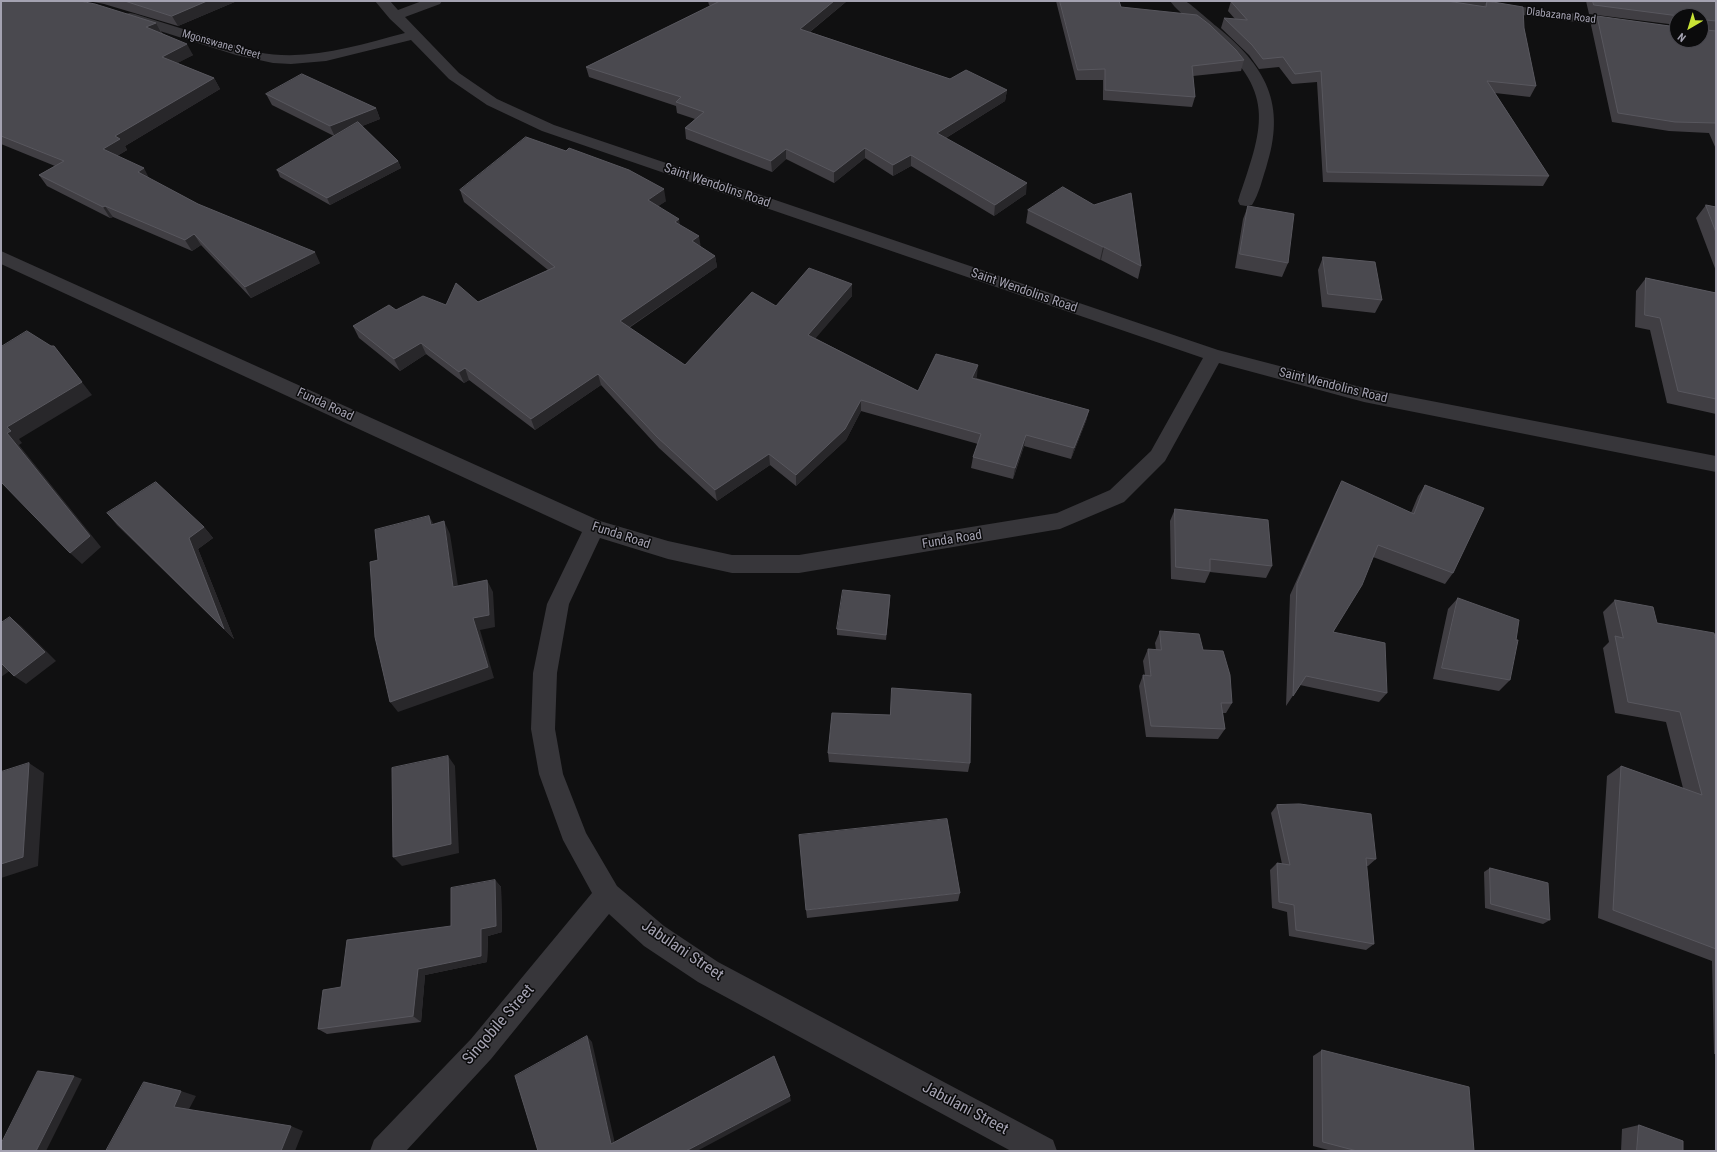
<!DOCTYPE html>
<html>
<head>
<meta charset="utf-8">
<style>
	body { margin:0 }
	#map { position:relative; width:1717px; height:1152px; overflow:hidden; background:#101011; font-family:"Roboto Condensed",sans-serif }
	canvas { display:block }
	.frame { position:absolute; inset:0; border:2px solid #a4a2b1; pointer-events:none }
	.north { position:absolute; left:1669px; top:8px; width:40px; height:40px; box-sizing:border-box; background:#0b0b0c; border:1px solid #48474e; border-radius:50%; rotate:218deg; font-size:11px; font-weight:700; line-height:16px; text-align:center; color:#a4a2b1 }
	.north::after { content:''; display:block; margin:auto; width:14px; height:18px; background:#c9e335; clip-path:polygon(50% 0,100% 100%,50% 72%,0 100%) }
</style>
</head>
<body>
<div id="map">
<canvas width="1717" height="1152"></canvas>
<div class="frame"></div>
<div class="north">N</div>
</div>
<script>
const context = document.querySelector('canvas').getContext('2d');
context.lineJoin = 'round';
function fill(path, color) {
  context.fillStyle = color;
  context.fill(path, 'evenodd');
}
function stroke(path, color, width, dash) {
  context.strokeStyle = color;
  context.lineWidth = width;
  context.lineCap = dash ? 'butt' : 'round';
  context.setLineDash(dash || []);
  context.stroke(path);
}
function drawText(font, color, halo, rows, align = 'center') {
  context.font = font + ' "Roboto Condensed",sans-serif';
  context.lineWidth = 3;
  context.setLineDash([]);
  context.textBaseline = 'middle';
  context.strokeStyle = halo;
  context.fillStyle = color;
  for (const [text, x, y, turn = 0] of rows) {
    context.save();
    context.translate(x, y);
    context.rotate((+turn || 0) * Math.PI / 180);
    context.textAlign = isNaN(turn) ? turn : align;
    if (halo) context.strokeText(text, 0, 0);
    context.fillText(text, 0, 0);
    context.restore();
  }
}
const minor = new Path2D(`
	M375,1H390L398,10L422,1H442L440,4L405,17L459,73L497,99L554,125L1218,350L1364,388L1716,456V472L1364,402L1219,363L1165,461L1124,502L1060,529L799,573H732L668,559L600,538L569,604L557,673L555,729L563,774L586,833L617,886L664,926L718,962L1053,1140L1057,1151H1011L698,982L644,946L609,914L491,1059L406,1151H370L374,1140L471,1039L592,893L563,840L539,774L531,729L533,673L547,604L582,532L1,264V251L600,521L668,541L732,555H799L1057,513L1110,490L1151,451L1203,358L542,131L487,105L449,79L411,40L326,61L291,64L273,63L236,55L125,20L123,17L125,14L130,13L135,14L257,52C307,62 356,46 405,33L390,19Z
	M1170,1C1174,1 1182,0 1185,1C1190,3 1210,21 1216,26C1266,66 1287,104 1266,168C1262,180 1259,194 1252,205L1246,206L1240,205L1238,201C1262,129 1278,95 1214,39C1200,27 1181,16 1170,1Z
	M1438,1H1477L1677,27V35L1445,5L1440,4Z`);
const wall = new Path2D(`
	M1,1L156,23L162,33L193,55L177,63L214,78L220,89L125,146L127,150L117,156L150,179L198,204L320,263L251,298L201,245L192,251L113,217L110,218L47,186L39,175L55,166L1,144Z
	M88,1H237L178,26L104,4Z
	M708,1H847L810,32L950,79L1007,90L1005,101L946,138L1026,194L994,216L911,166L893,176L865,158L834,183L786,159L772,172L686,139L685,128L695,119L677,113L676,106L589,77L586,67L710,6L709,5Z
	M1056,1H1119L1121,7L1244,60L1241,71L1193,76L1195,97L1192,107L1103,100V80H1076Z
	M1231,1L1484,6L1487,1L1524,28L1536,86L1530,97L1495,93L1549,176L1543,186L1323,182L1317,82L1292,84L1279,67L1259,69L1249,55L1221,28L1224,18L1235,19L1228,11Z
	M1586,1H1716V31L1706,30L1716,31V149L1709,133L1669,131L1612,122L1591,25L1597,16L1677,40L1701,16H1677V25L1589,14Z
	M266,94L376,108L380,119L362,126L398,161L401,168L330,205L280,177L277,170L334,136L272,105Z
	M1063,187L1141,266L1138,279L1101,260H1100L1026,223L1028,210Z
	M460,190L666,201L658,206L680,225L701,247L715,256L717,267L629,328L685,365L776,306L852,296L815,338L918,391L977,376L976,378L1089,410L1086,421L1071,459L1024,446L1013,479L971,468L973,457L978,444L861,411L846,440L796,486L770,465L717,501L659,448L601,385L535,430L469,380L464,383L426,354L400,371L359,338L353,326L396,310L478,302L548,270L464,202Z
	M1706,205L1716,207V271L1696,218Z
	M1248,206L1288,263L1282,277L1235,268L1243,219Z
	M1323,257L1382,300L1375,313L1322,307L1318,270Z
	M1646,278L1716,293V414L1667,403L1650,330L1635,327L1636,291Z
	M1342,481L1411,513L1418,496L1425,485L1453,573L1445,584L1373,557L1333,632L1387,693L1379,702L1300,685L1286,706L1290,595L1336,492Z
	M1175,509L1272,566L1266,578L1210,572L1205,583L1171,579L1170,521Z
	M107,513L204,527L213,538L198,549L234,639L117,525Z
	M1458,598L1510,680L1499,691L1433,679L1448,609Z
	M1615,600L1657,623L1716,642V1054H1714L1712,961L1598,918L1607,776L1621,766L1683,788L1666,722L1615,713L1603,648L1609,642L1603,612Z
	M890,601L886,640L837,635V629Z
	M1160,631L1203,650L1232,703L1226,713H1223L1225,729L1218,739L1146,737L1139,686L1143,675H1145L1143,661L1148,649L1156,650L1155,643Z
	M828,753L970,763L968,772L829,762Z
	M1277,805L1376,859L1368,866H1366L1374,944L1366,950L1289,936L1287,912L1272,908L1270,870L1277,863L1282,864L1271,813Z
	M1490,868L1550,920L1543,924L1485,908L1484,872Z
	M495,880L501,887L502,932L488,936L487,962L425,975L421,1022L327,1034L318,1029L341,987L451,926Z
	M960,893L958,901L807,918L806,910Z
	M1322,1050L1474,1151H1332L1313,1146V1056Z
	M1639,1125L1683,1151H1621L1622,1129Z`);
const shadedWall = new Path2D(`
	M207,1H237L178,26L172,16Z
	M834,1H847L801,39L800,29Z
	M156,23L162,34L146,27Z
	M187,44L193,55L168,68L162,57Z
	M214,78L220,89L125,146L127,150L110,160L103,149L115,136Z
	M1007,90L1005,101L936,144L937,133Z
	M376,108L380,119L335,137L330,126Z
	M865,148V158L834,183V172Z
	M786,149V159L772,172L771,161Z
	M911,155V166L893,176V165Z
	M398,161L401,168L330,205L327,198Z
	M144,168L150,180L138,172Z
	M1027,183L1026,194L994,216L995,205Z
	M664,189L666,201L650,212L648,200Z
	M105,206L113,217L110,218L103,207Z
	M679,219L681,231L675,222Z
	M194,234L201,245L192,251L185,240Z
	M699,236L701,248L692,241Z
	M1103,247H1104L1101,260H1100Z
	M315,252L320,263L251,298L245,287Z
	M715,256L717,267L622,332L620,321Z
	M852,284V296L809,346L808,335Z
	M421,343L426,354L400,371L394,359Z
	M54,346L92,395L19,439L22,443L19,445L101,547L82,564L70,553L7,433V427Z
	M978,365L977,376L971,389L972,378Z
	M465,368L469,380L464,383L459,372Z
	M598,374L601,385L535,430L531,419Z
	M861,400V411L846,440L796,486V475Z
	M1089,410L1086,421L1071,459L1074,448Z
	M1026,435L1024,446L1013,479L1015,468Z
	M769,454L770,465L717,501L715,490Z
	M429,516L436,528L431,525Z
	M444,521L450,534L460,599L453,587Z
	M204,527L213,538L198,549L234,639L224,629L189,538Z
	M487,580L493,592L495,627L480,630L494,678L398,712L390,702L473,618Z
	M10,617L21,626L56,661L26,684L14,676Z
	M1,662L11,670L1,677Z
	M448,756L455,766L459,853L402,866L393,857Z
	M29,763L44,773L38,866L1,878V864Z
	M495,880L501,887L502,932L488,936L487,962L425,975L421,1022L413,1016L418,969L481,929Z
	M587,1036L592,1042L616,1148L611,1144Z
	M74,1076L82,1079L46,1151H36Z
	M181,1091L196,1096L188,1111L174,1107Z
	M790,1096L791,1101L697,1151H686Z
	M291,1126L303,1131L295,1151H281Z`);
const building = new Path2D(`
	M1,1H80L95,4L156,23L146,27L187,44L162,57L214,78L115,136L120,139L103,149L144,168L138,172L198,204L315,252L245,287L194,234L185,240L105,206L103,207L39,175L64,161L1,136Z
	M125,1H207L172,16Z
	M717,1H834L800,29L950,79L966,70L1007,90L937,133L1027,183L995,205L911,155L893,165L865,148L834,172L786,149L771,161L685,128L704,112L676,102L681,97L586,67L718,2Z
	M1060,1H1119L1121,7L1197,15L1210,25L1236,50L1244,60L1192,66L1195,97L1105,90V69L1078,70Z
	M1231,1H1447L1486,7L1487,1L1523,7L1524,28L1536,86L1487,81L1549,176L1327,172L1321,71L1295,74L1283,57L1263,59L1252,45L1224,18L1247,20Z
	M1593,1H1716V21L1706,20V30L1716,31V123L1675,122L1618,113L1597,16L1677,27V40H1701V16H1679L1594,5Z
	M302,74L376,108L330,126L266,94Z
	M358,122L398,161L327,198L277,170Z
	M526,137L566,151L569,148L629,170L664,189L648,200L679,219L675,222L699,236L692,241L715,256L620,321L685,365L752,292L776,306L809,268L852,284L808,335L918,391L936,354L978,365L972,378L1089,410L1074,448L1026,435L1015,468L973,457L981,434L861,400L845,429L796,475L769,454L715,490L657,437L598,374L531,419L465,368L459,372L421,343L394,359L353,326L389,305L396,310L423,296L446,305L456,283L478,302L555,267L460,190Z
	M1063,187L1094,205L1131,193L1141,266L1104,247H1103L1028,210Z
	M1706,205L1716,207V232Z
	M1248,206L1294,214L1288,263L1240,254Z
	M1323,257L1375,262L1382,300L1328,294Z
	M1646,278L1716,293V399L1678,391L1660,318L1645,315Z
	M27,331L51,346H54L82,382L7,427L11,431L7,433L90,536L70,553L1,482V347Z
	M1342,481L1414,514L1425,485L1484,508L1453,573L1378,545L1362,585L1333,632L1385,643L1387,693L1306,676L1293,696L1297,584Z
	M156,482L204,527L189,538L224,629L107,513Z
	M1175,509L1268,520L1272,566L1210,559V571L1176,567Z
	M429,516L431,525L444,521L453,587L487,580L489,615L473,618L488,667L390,702L375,637L370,562L378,560L375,530Z
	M843,590L890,595L886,635L837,629Z
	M1458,598L1519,620L1516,640H1518L1510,680L1442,668Z
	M1615,600L1653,607L1657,623L1714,633L1716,642V949L1613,910L1621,766L1702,795L1680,712L1628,702L1615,636L1623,638Z
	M10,617L45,652L14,676L1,663V623Z
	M1160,631L1199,634L1203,650L1223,651L1230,675L1232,703H1221L1225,729L1151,726L1143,675L1151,676L1148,649L1161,650Z
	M892,688L971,694L970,763L828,753L832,713L890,715Z
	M448,756L451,844L393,857L392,768Z
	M29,763L23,857L1,864V772Z
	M1300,804L1371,814L1376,859L1366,858L1374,944L1296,930L1294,905L1279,902L1277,863L1290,865L1277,805Z
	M947,819L960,893L806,910L799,835Z
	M1490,868L1548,883L1550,920L1491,904Z
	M495,880L496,926L481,929V956L418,969L413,1016L318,1029L323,990L341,987L347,940L451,926V888Z
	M587,1036L611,1144L774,1056L790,1096L686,1151H538L515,1076Z
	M1322,1050L1469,1087L1474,1151H1357L1323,1142Z
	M38,1071L74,1076L36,1151H1V1144Z
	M144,1082L181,1091L174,1107L291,1126L281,1151H106Z
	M1639,1125L1683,1141V1151H1637Z`);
const farStreetnames = [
	["Dlabazana Road",1561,16,7],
	["Mgonswane Street",221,45,16]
];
const streetNames = [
	["Saint Wendolins Road",717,186,19],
	["Saint Wendolins Road",1024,291,19],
	["Saint Wendolins Road",1333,386,14],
	["Funda Road",325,405,25],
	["Funda Road",621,536,18],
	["Funda Road",952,540,-9]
];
const nearStreetnames = [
	["Jabulani Street",682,951,34],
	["Sinqobile Street",499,1025,-49],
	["Jabulani Street",965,1109,28]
];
fill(minor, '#37363a');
fill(wall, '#403e43');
fill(shadedWall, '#28272a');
fill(building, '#4a494f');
stroke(building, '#58575e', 1);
drawText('11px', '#a4a2b1', '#0b0b0c', farStreetnames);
drawText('13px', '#a4a2b1', '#0b0b0c', streetNames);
drawText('16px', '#a4a2b1', '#0b0b0c', nearStreetnames);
</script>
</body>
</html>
